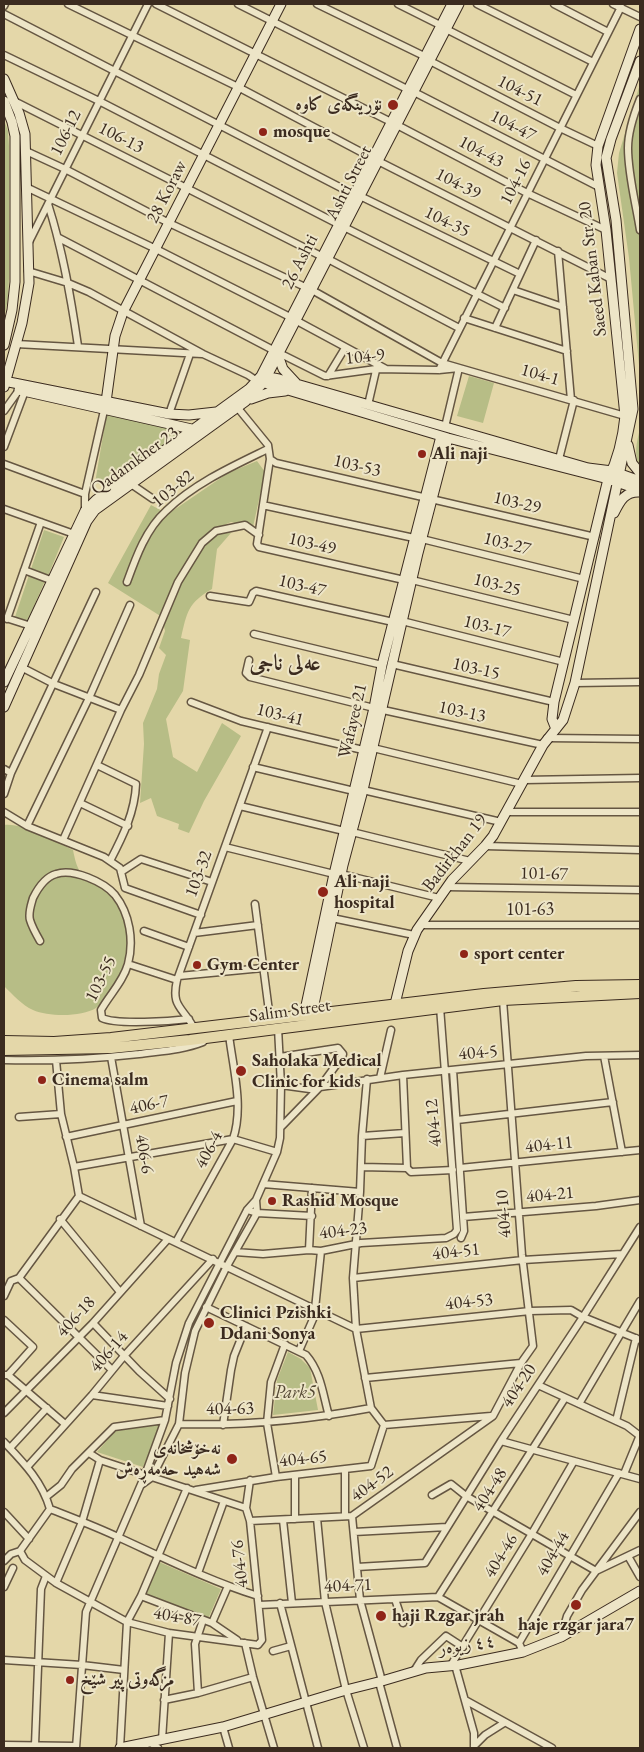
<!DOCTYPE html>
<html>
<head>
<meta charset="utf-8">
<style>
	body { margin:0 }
	#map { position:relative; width:644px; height:1752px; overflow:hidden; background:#e4d7a9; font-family:"EB Garamond",serif }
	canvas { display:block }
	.frame { position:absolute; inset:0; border:5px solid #3b2b1f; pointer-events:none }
</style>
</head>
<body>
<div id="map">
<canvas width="644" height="1752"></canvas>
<div class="frame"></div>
</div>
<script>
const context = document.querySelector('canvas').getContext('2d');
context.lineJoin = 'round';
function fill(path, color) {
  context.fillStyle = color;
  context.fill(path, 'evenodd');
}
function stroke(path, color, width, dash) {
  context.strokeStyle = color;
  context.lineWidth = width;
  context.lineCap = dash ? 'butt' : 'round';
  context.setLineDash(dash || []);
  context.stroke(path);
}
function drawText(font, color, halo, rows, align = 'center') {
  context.font = font + ' "EB Garamond",Amiri,serif';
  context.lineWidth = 4;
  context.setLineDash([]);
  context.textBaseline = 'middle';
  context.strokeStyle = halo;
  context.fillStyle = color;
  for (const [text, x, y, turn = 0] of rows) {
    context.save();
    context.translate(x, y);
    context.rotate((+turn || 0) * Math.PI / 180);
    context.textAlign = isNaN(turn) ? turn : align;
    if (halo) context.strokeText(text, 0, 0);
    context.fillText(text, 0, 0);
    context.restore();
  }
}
const green = new Path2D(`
	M640,84V376L629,258L617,173L619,153Z
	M4,120L8,131L9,146V278L8,298L4,319Z
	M469,376L494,383L483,423L457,416Z
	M107,412L182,431L106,486L95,483Z
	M640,428V467C633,455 637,442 640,428Z
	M257,461L265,472L253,527L231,522L213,530L231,533L217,549L212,589C188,603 187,612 181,638L190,640L183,691L166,719L173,757L197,772L222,723L241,736L204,801L189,833L178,829L179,824L157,816L151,798L140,803L144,744L143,723L157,689L159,674L166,655L159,648L165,631L162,617L108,583L151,505L168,514L228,473Z
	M44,530L64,537L48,576L31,569Z
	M29,575L45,581L27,622L15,617Z
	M4,825C25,823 53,841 73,850C75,860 77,869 84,878C88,882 93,882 97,885C113,895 125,914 127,933C130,955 116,995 96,1008C82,1017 49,1017 33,1010C22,1005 13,995 4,986Z
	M288,1352L301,1359L310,1368L318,1410L273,1415L277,1380Z
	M158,1422V1432L143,1467L97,1452L116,1430L134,1428Z
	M159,1562L221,1589L208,1619L145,1594Z`);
const street = new Path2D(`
	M68,4L238,87L378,161L611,279
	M156,4L391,122
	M238,4L407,89
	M317,4L424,56
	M398,4L440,25
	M477,4L593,62
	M554,4L608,32
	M613,4L640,17
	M4,6L5,4
	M4,14L353,194
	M446,29L576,95
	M4,55L99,101L338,224
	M430,61L560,128L598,146
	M414,92L599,187
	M640,99C634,114 628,132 628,148C628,175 636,204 640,230
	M14,101L321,256
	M397,125L527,193L606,230
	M26,151L65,169L169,223L305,287
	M26,187L156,249L290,317
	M360,196L520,274
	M48,204C63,251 71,298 78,346
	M344,227L505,308
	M59,238L273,350
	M29,242L148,4
	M558,251L571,400
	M328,259L459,328
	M28,271L68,283L89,292L203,354L248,375L257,381
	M312,290L442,363L625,416
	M513,290L563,307
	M464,318L567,351
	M297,321L386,369
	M495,328L536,240
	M16,344L202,354
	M279,353L325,376L376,369L439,370L459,368L445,427
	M439,370L621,7
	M328,376L345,348
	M368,405L377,366
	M237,407L268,445L270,459L276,463L595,537
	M4,411L19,390
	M169,414L190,354
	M4,447L25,391
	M270,459L257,544L259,547L404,580
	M559,459L574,400
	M4,464L85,494
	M131,484L153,499
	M263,506H267L414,538
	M4,509L74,534
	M85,511V494L105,406
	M422,539L584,579
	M24,570L53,581
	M412,580L574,620
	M127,582C136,557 146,529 166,511C195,483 233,466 268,449
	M210,596L249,602L253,593L256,591L393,622
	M6,618L31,626
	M7,619L41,522
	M402,621L564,662
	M254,634L382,665
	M249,660L246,673L250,677L374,708L543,745
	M392,664L554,702
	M21,667L54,684L121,710
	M575,683L640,682
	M191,702L241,721L363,750
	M547,738L640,739
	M373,748L522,784
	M97,765L136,784C135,812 123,836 110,861
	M253,767L354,791
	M4,769L11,773
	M524,780L640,778
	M363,790L501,822
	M4,794L11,773L96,592
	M80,803L128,826
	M240,806L344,831
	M4,812L27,826L104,857L120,868L125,888L201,915
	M506,812H640
	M27,826L89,698L130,605
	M352,832L470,861
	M63,840L121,710L139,675L178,582L202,543L216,531L245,525L259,535
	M485,846L640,850
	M225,847L334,874
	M121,872L141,859L212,882
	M341,874L439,898
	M447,887L640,890
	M255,904L270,1019
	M332,918L414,935
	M420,925H640
	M144,931L189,947
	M194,933L258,925
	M40,941C36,934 32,927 30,920C28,913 31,905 33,898C38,888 45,877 56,874C73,868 104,882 115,895C130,914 134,941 128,964C123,982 110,994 101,1010L102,1018C116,1025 172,1021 189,1019
	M128,964L177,980
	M179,976L263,968
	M194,1028C182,1006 171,1007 177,980L268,727
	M604,1056L622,1152
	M111,1057L141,1226
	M280,1057L338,1048L343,1054L342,1057L320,1087
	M4,1060C49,1061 94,1059 139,1054C161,1051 183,1050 203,1042
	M56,1060L61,1114L74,1167L79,1196
	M453,1070L464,1231L461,1238
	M403,1075L407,1168
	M380,1078L391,1030
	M367,1079L362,1136L360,1192L353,1278L356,1329L371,1408L384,1425
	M281,1085L317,1090L320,1087L334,1085L403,1075L586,1056L640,1055
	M19,1117L61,1114
	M457,1120L613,1102
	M281,1127L317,1090
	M362,1136L405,1133
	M66,1137L237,1101
	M74,1167L233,1139L277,1152
	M361,1167L407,1168L411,1172L453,1170
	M460,1168L640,1150
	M263,1184L360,1192
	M79,1196L356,1329
	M247,1210L257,1213L312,1216
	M463,1217L596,1206L640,1200
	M60,1219L120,1292
	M176,1242L233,1139C244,1107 233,1068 229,1035
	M309,1250L312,1188
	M235,1252L263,1254L309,1250L321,1251L361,1243L446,1238L454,1234L457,1230L440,1007
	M19,1278L112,1370
	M353,1278L523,1260L622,1254
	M4,1296L11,1281L19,1278L79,1196
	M206,1307L306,1355C321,1372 323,1395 329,1416
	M315,1309L321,1251
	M4,1320L33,1347L8,1375
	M93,1323L139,1371L170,1399
	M356,1329L530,1311L571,1310L583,1317L640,1340
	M299,1351L317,1310
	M4,1375H8L65,1424
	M365,1378L521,1363
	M538,1385L627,1426L640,1436
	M92,1395L168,1406
	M579,1404L640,1301
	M4,1413L93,1323L168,1239
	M616,1421L636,1338
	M179,1424C244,1426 307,1420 371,1408
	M223,1425L231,1370L234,1356L246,1326
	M384,1425L491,1416
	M501,1441L640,1479
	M4,1442C23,1462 42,1481 50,1509C73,1518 97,1527 120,1538C166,1559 210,1581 258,1596
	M10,1448L47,1408
	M89,1453L100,1460L246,1508
	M28,1466L92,1395L124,1356L213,1259
	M624,1474L640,1435
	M276,1477L267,1423L271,1382L285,1344
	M141,1485L152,1477L179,1424L185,1373L195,1331L227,1266L257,1213L256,1200L277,1152L280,1138L281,1085L278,1028
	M196,1490L276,1477L371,1466L384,1425
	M432,1495L451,1484L466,1496L596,1571L640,1550
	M46,1497L61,1485L72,1469L114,1427L165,1420
	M4,1512L29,1539
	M345,1516V1469
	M352,1516L360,1600L382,1681
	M317,1518L325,1602L346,1690L364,1748
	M295,1519V1475
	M283,1520L292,1603
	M250,1521L352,1516L493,1416L521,1363L533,1346L522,1255L503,1000
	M354,1532L447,1527
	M20,1551L25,1560L56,1583L127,1622L169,1633L258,1645L262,1640L250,1521L246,1508L250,1480
	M628,1556L640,1577
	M4,1561L11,1554L20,1551L50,1509
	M357,1567L425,1563L501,1441L583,1317L640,1227
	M198,1573L224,1501
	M56,1583L82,1522L100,1460
	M4,1587L13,1568
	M141,1596L212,1623L237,1640
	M438,1597L565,1398
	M438,1597L519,1643
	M395,1599L403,1623
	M280,1603L318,1748
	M259,1605L438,1597
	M212,1623L228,1586
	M561,1637L567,1616L582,1590L640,1512
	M245,1643L253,1677L274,1748
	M273,1651L291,1646
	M523,1652L519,1643L619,1473
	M4,1660L82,1665L124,1670
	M451,1665L531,1535L574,1461
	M455,1665L474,1733V1748
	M414,1671L421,1660L446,1636L463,1647
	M379,1682L397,1748
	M198,1693L195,1644L203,1620
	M164,1700L198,1693L253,1677
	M465,1700L552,1748
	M223,1727L229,1748
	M162,1740L169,1633
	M151,1743L158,1748
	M4,1745L76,1746
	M35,1745L41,1589L46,1576
	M474,1746L485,1735L504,1723
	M76,1748L86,1612L145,1475L165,1420L176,1363L189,1323L247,1210L256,1200
	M120,1748L127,1622L141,1596L187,1488`);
const secondary = new Path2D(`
	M4,79L19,113L25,134L29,283L22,323L4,387
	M4,101L12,122L15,136V282L12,310L4,345
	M278,355L283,369L296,383
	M263,376L279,379L588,468L612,471L640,481
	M4,381L169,414L189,415L216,412
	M258,381L448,438L608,479L640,490
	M19,390L196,430
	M251,399L268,393L285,391
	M106,402L115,336L123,312L281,4
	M628,445L632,463L640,473
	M614,513C620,501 625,491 640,492
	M4,682L85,511L96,500L249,389L261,376L452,4
	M4,707L87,521L95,510L246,401L264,382L459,4
	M556,729L552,719L554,702L608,479C617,461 623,437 625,416L606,230L596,165L598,146L640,29
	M395,1004L408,951L417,930L452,880L485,846L493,836L543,745L563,720L575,683L633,409L616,220L606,158L611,139L640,61
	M312,1014L343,865L363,790L418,553L448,438
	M304,1015L334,874L374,708L382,665L441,436
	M120,1748L223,1727L346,1690L382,1681L426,1668L459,1665L523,1652L561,1637L640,1591`);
const primary = new Path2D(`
	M4,1041L54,1042L111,1038L484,994L576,986L640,985
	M4,1050L111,1048L190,1040L503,1000L640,993`);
const markers = [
	[393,105,6,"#8f2418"],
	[263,132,5,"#8f2418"],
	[422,454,5,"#8f2418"],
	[323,892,6,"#8f2418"],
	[464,954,5,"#8f2418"],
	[197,965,5,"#8f2418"],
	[241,1071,6,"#8f2418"],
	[42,1080,5,"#8f2418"],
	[272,1201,5,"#8f2418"],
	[209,1323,6,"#8f2418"],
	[232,1459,6,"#8f2418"],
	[576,1605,6,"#8f2418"],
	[381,1616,6,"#8f2418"],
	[70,1680,5,"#8f2418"]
];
const streetNames = [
	["104-51",520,91,27],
	["104-47",513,126,27],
	["106-12",66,133,-64],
	["106-13",121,138,27],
	["104-43",481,152,28],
	["104-16",516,182,-63],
	["Ashti Street",349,183,-63],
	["104-39",458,184,27],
	["28 Koraw",167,192,-63],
	["104-35",447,222,26],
	["26 Ashti",300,262,-63],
	["Saeed Kaban Str. 20",593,269,-97],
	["104-9",365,357,-6],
	["104-1",540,375,16],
	["Qadamkher 23",135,461,-36],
	["103-53",357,466,13],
	["103-82",173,489,-39],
	["103-29",517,503,13],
	["103-49",312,544,13],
	["103-27",507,544,14],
	["103-25",497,585,14],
	["103-47",302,586,13],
	["103-17",487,627,14],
	["103-15",476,669,13],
	["103-13",462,712,12],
	["103-41",280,715,14],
	["Wafayee 21",353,721,-77],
	["Badirkhan 19",455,853,-52],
	["103-32",199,874,-70],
	["101-67",544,874,1],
	["101-63",530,910],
	["103-55",101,979,-64],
	["Salim Street",290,1011,-8],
	["404-5",478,1053,-5],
	["406-7",149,1105,-12],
	["404-12",434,1123,-95],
	["404-11",549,1145,-6],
	["406-4",209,1150,-62],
	["406-6",144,1154,80],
	["404-21",550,1195,-5],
	["404-10",504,1214,-94],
	["404-23",343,1231,-7],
	["404-51",456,1252,-6],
	["404-53",469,1302,-6],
	["406-18",76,1317,-47],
	["406-14",109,1352,-49],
	["404-20",519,1386,-56],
	["404-63",230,1409,-1],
	["404-65",303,1459,-6],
	["404-52",372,1484,-36],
	["404-48",490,1490,-57],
	["404-44",553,1554,-60],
	["404-46",501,1556,-58],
	["404-76",240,1564,-96],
	["404-71",348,1586,-2],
	["404-87",177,1617,10],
	["٤٤ زیوەر",467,1645,-9]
];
const poiNames = [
	["نۆرینگەی کاوە",382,105,"right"],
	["mosque",273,132],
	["Ali naji",432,454],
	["Ali naji",334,882],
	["hospital",334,903],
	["sport center",474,954],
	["Gym Center",207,965],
	["Saholaka Medical",252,1061],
	["Clinic for kids",252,1082],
	["Cinema salm",52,1080],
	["Rashid Mosque",282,1201],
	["Clinici Pzishki",220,1313],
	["Ddani Sonya",220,1334],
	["نەخۆشخانەی",221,1449,"right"],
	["شەهید حەمەڕەش",221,1470,"right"],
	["haji Rzgar jrah",392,1616],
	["haje rzgar jara7",576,1625,"center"],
	["مزگەوتی پیر شێخ",80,1680]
];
const parkNames = [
	["Park5",295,1393]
];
const districtNames = [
	["عەلی ناجی",285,664]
];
fill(green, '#b7bd86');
stroke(street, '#655642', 9);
stroke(secondary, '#3b2b1f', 11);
stroke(primary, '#3b2b1f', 12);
stroke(street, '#ede5c7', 6);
stroke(secondary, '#ede5c7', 9);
stroke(primary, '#e4d7a9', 10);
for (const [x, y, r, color] of markers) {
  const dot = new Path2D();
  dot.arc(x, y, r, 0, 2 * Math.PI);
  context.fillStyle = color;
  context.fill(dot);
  stroke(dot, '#ede5c7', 2);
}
drawText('18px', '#3b2b1f', '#ede5c7', streetNames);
drawText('bold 18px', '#3b2b1f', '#ede5c7', poiNames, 'left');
drawText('italic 18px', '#544834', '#ede5c7', parkNames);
drawText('bold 22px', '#3b2b1f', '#ede5c7', districtNames);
</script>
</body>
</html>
